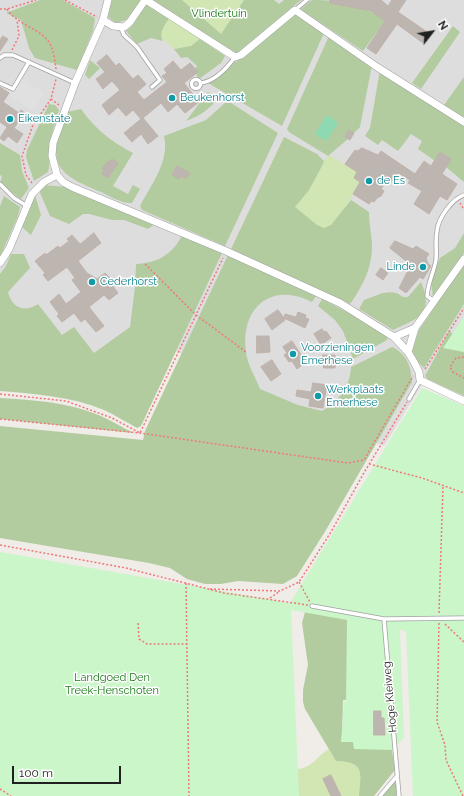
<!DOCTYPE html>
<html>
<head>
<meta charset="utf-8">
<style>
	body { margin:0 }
	#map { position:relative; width:464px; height:796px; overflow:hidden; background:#f0ece8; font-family:Raleway,sans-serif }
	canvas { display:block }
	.north { position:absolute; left:412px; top:12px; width:40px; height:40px; -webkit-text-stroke:3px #fff; paint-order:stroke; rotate:59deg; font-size:11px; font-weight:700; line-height:16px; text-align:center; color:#202020 }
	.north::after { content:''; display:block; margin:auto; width:14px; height:18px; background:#202020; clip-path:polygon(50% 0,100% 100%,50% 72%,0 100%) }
	.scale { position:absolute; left:12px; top:766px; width:109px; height:18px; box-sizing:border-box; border:2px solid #202020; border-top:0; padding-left:5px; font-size:12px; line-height:14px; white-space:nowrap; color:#202020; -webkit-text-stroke:3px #fff; paint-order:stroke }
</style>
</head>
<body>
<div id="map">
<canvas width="464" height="796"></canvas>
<div class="north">N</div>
<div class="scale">100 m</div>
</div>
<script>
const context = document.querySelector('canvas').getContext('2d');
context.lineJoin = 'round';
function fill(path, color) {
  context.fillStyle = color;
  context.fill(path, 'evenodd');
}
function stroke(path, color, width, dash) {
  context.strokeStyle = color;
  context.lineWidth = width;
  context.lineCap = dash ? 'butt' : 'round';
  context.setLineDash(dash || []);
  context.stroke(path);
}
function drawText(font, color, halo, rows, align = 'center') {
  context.font = font + ' Raleway,sans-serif';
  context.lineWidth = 3;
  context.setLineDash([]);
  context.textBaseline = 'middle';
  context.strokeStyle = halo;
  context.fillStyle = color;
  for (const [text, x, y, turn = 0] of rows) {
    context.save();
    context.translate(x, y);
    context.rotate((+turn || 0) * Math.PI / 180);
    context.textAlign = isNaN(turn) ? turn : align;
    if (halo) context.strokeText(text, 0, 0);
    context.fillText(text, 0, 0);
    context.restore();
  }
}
const residential = new Path2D(`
	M0,0H464V317L384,446L257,400L155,338L99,362L32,333L0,295Z`);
const grass = new Path2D(`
	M182,0H244L221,35Z
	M169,18L200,39L191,46L174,49L161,37V32Z
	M329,155L355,171L360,168L354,178L364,185L359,184C352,195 337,227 324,228L317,226L295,207L323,165L324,161Z
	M329,749L336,761C365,762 361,772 359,796H298V769C312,768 318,755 329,749Z`);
const forest = new Path2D(`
	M40,0H63L95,18L93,31L77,70L35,58L29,48L21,20L6,13Z
	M111,0H141L126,20L116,23L108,17Z
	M153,0H182L221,34L244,0H274L279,4L284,0H301L237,53H234Z
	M312,0C339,0 364,4 385,21L363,51L303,11L301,9Z
	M146,3L169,18C165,25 158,33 163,41L151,38L137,44L126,31L132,26Z
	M294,14L324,33L282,126L208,83L221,74L233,60L236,62Z
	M453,26L460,32L421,89L412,83Z
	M329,36L372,65L360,127L354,133L349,130L345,137L348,139L328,156L289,132L287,129Z
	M200,39L225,56L221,63L199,79L194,70L197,66L187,57L181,58L174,49L191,46Z
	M90,60L100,68L89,79L85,75Z
	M380,70L464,125V182L446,167L451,159L440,152L435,161L418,149L422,141L411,134L398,151L382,140L378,145L365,136L370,128Z
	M464,77V118L444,105Z
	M208,92L218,98C210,109 200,116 186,121Z
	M225,103H231L278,133L225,246L142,210L140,206C151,185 170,161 164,136L206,120Z
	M49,104L55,105L59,110L50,140L49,167L48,172L34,181L26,157L27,150Z
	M81,109C94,128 113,143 133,153L113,186L128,194L133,185L140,189L132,203C123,204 109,196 101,192C51,172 48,161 67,112Z
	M284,137L317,154L324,161L323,164L309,190L295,207L317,225L324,228L331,225L351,200L369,212C369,222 371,233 372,243C373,266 363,286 350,304L231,249Z
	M0,143L20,155L22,171L29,188L21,199L0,184L2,176L0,175Z
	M43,185L66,187L155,224L148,229L124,220H112L89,214H83L69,224L50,216L38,188Z
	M35,195L41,215L31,235L22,227Z
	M4,196L20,207L18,216L0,257V206Z
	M464,233V253L433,298L431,281L440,258L455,248Z
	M182,235L222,253L141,426L137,428C126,422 115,415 104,410C70,396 36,394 0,391V274L6,266L11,254H24L30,268L8,292C12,308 24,313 38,304L62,335L74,327L94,353L130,327L135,287L136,264C158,263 173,254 182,235Z
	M228,255L316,296L312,302C271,281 240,308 246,352C247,364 256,378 260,389L298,405L322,411C339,401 350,387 351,367L392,347C407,354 411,366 412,382L326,530L297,576L283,584L238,581L221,584H205L187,579L170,568L149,563L0,538V426L143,440L145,431Z
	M464,264V304L424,368L411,355L419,330Z
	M421,282C435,314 417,319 393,330L359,309L364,300C378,295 391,287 403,297H408Z
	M322,299L362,320L388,336L387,340L353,359L343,331L335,320L318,306Z
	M449,331L464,342V396L427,379L425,376Z
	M0,398C35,400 68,402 101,416C112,421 123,428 134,433L0,419Z
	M310,610L384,623L363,699L343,700L342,737L390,738L395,770L374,796H359C361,772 365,762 336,761L305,709L303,702V690L308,665L302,623L305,612Z
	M394,782L396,784V796H383Z`);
const park = new Path2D(`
	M464,316V352L443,348Z
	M422,388L464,406V796H413L406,631L400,630L404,737L393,750L354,749L353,742H341L344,702H346L347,620L291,610L299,796H0V552L290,603Z`);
const pitch = new Path2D(`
	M327,115L338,123L326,141L315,134Z`);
const parking = new Path2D(`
	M21,78L44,93L33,111L9,96Z`);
const building = new Path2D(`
	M330,0H381L388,6L392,0H406L398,12L430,34L423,43L397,24L376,54L367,48L385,21L371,11L330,3Z
	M3,36L8,39L0,51V40Z
	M107,55L116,66L119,63L133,79L138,75L146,84L137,92L144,100L167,82L162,76L167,73L164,69L173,61L181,70L190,63L198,72L184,83L199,102L185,113L177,104L168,112L161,103L143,118L158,136L148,144L141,134L132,142L124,133L141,119L133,110L126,116L118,107L109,115L102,105L120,90L112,81L103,89L96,79L105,72L97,63Z
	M0,87L9,93L3,102L19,113L21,110L29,116L25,121L21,118L14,128L23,134L17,143L8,136L4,141L0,138L7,127L0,122Z
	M349,130L354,133L350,140L345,137Z
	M362,148L378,155L381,151L415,174L424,161L431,166L440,152L451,159L442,174L457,184L447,200L440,196L429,214L414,204L422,191L408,183L410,180L398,173L392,182L388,179L381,189L384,191L381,196L377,198L374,202L371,201L369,204L353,194L360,182L354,178L357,172L345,164L355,150L357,151Z
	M112,159L118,163L108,178L102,174L104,171L102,169L108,161L110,162Z
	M177,166L190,173L186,179L181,176L179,179L172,175Z
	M94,233L101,243L78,261L87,273L97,279L105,273L111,279L109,281L118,293L109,300L104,295L89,307L104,326L96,332L85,319L81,322L74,313L62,322L57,316L59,314L50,302L59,294L66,304L81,292L72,280L75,278L67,267L48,281L43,275L45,273L35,261L45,253L46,255L58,246L60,248L69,241L67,239L72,235L80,244Z
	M395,241L413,249L416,246L429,254L426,258L428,264L431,266L423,279L420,277L406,293L399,288L411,265L390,248Z
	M381,268L388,273L383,280L376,275Z
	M278,310L284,318L285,314L296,317L298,312L306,315L305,318L309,319L305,328L284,318L285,320L272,330L265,319Z
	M322,329L324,332L326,331L331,338L321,345L314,334Z
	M257,336H269L270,352L257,353Z
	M292,341L306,362L297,369L292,361L289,362L284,355L287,353L283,347Z
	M323,355H335V368H324Z
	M272,360L281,374L271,381L261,367Z
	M313,383L327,385L323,408L309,406L310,399L296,396L297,390L311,392Z
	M374,711H381V718H384L385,735H374Z
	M331,775L341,796H331L323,779Z`);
const path = new Path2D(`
	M65,0L97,17
	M0,9H7L36,0
	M7,9C17,25 38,27 49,42C54,50 55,61 56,69
	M12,50L19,36L17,20
	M51,99L59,105
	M32,183L26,175L22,156L33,125L51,99L56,79
	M460,203L464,210
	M145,264L196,315L246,352
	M464,357L456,358L450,367L453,372L464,378
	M425,369L464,308
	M0,394L66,401L112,418L140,433L223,258
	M0,419L140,433L348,463L364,460L413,376
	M369,464L422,478L464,493
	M0,545L126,568L224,593L308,605
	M299,582L310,602
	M186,583L189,796
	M210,589L280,591L299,582L331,532L365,471L407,402
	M270,598L280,591
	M439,613L443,485
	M138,623L139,639L147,644H187
	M439,623L437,722L445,745L446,760L463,796
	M445,624L464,642
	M0,789L11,796`);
const service = new Path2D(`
	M295,10L307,0
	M121,28L124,35L137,47L160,80L152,87
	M0,58L4,55H13L75,83
	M191.5 84a4.5 4.5 0 1 1 9 0a4.5 4.5 0 1 1-9 0Z
	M0,83L13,89L29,62
	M201,83C215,81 227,68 235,57
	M0,184L14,198L27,206
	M434,301L427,296C428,282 434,272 436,260C437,250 435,241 437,231C438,218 452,199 464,195
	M409,399L420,380
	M312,606L384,619L464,618
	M384,619L399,796
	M380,796L397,776`);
const minor = new Path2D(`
	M108,0L103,20L75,83L53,143L52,156L57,175L63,182L72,187L226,251L340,303L394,337L408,352L414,362L419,372L420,380L464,401
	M146,0L235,57L241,55L295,10L377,67L464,122
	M103,20L113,26L124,27L130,22L145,0
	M0,263L9,249L32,194L44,182L57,175
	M394,337L415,328
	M408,352L415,328L464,259`);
const markers = [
	[172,98,4,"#0f9aa8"],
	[10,119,4,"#0f9aa8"],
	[369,181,4,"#0f9aa8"],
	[423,267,4,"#0f9aa8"],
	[92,282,4,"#0f9aa8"],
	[293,354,4,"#0f9aa8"],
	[318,396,4,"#0f9aa8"]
];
const parkNames = [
	["Vlindertuin",219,14],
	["Landgoed Den",112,678],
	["Treek-Henschoten",112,691]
];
const cultureNames = [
	["Beukenhorst",180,98],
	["Eikenstate",18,119],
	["de Es",377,181],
	["Linde",415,267,"right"],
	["Cederhorst",100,282],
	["Voorzieningen",301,348],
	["Emerhese",301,361],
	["Werkplaats",326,390],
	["Emerhese",326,403]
];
const streetNames = [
	["Hoge Kleiweg",390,697,-95]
];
fill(residential, '#dedddd');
fill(grass, '#d1e6b2');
fill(forest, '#b2cc9f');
fill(park, '#caf6c9');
fill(pitch, '#8cd9b2');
fill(parking, '#e0e0e0');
fill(building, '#bdb5b0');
stroke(building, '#c1b2ab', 1);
stroke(service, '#a1a1a1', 5);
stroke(minor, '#a1a1a1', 8);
stroke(path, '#f07879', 1.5, [2, 2]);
stroke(service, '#fff', 3.5);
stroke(minor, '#fff', 7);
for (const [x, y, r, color] of markers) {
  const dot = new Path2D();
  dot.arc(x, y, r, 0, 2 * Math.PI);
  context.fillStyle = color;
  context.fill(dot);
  stroke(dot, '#fff', 1.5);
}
drawText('11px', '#177914', '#fff', parkNames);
drawText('11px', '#0d838f', '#fff', cultureNames, 'left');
drawText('11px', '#202020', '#fff', streetNames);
</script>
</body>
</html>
